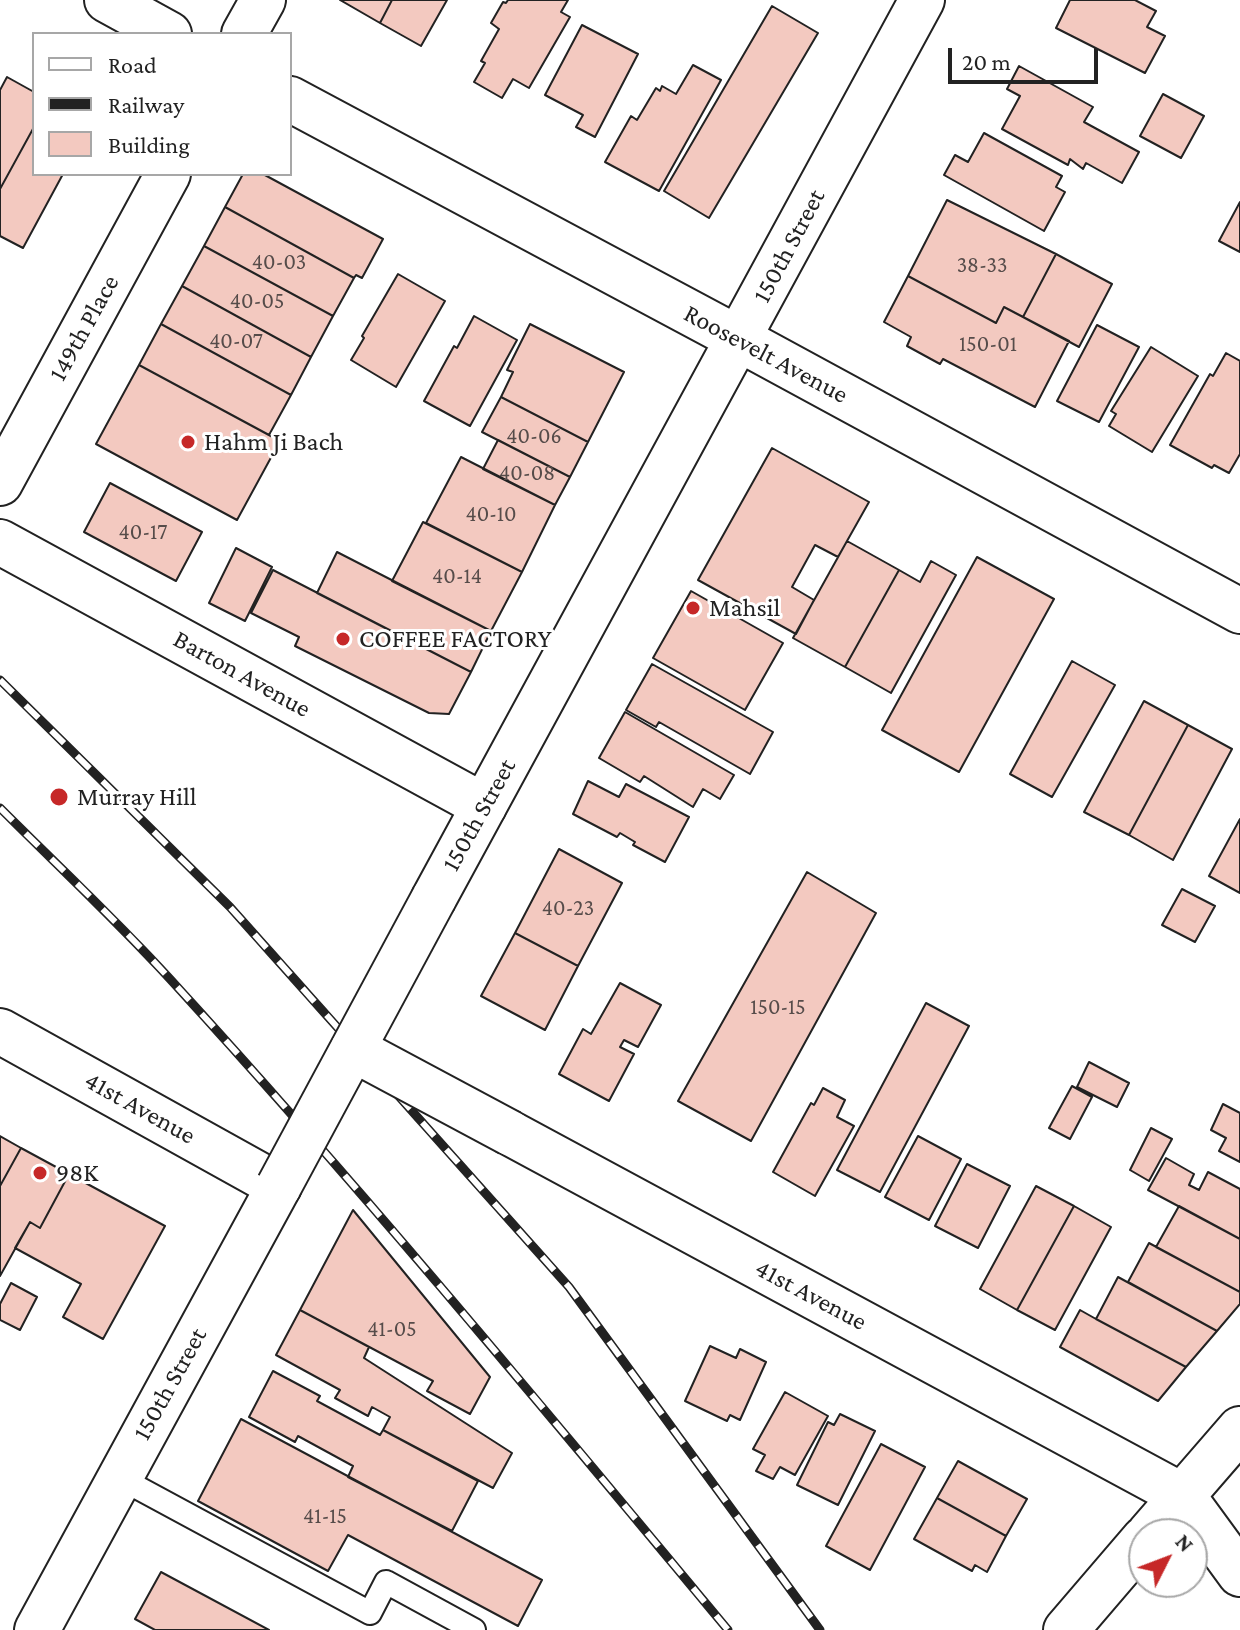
<!DOCTYPE html>
<html>
<head>
<meta charset="utf-8">
<style>
	body { margin:0 }
	#map { position:relative; width:1240px; height:1630px; overflow:hidden; background:#fff; font-family:"Crimson Pro",serif }
	canvas { display:block }
	.legend { position:absolute; left:32px; top:32px; width:260px; height:144px; box-sizing:border-box; background:#fff; border:2px solid #a7a7a7; margin:0; padding:10px 14px; list-style:none; font-size:24px; color:#222 }
	.legend li { display:flex; align-items:center; gap:16px; height:40px }
	.legend b { width:40px; border:2px solid #a7a7a7 }
	.north { position:absolute; left:1128px; top:1518px; width:80px; height:80px; box-sizing:border-box; background:#fff; border:2px solid #a7a7a7; border-radius:50%; rotate:48deg; font-size:22px; font-weight:700; line-height:32px; text-align:center; color:#222 }
	.north::after { content:''; display:block; margin:auto; width:28px; height:36px; background:#c62828; clip-path:polygon(50% 0,100% 100%,50% 72%,0 100%) }
	.scale { position:absolute; left:948px; top:48px; width:150px; height:36px; box-sizing:border-box; border:4px solid #222; border-top:0; padding-left:10px; font-size:24px; line-height:28px; white-space:nowrap; color:#222; -webkit-text-stroke:6px #fff; paint-order:stroke }
</style>
</head>
<body>
<div id="map">
<canvas width="1240" height="1630"></canvas>
<ul class="legend">
<li><b style="height:10px;background:#fff"></b>Road</li>
<li><b style="height:10px;background:#222"></b>Railway</li>
<li><b style="height:22px;background:#f3c9c0"></b>Building</li>
</ul>
<div class="north">N</div>
<div class="scale">20 m</div>
</div>
<script>
const context = document.querySelector('canvas').getContext('2d');
context.lineJoin = 'round';
function fill(path, color) {
  context.fillStyle = color;
  context.fill(path, 'evenodd');
}
function stroke(path, color, width, dash) {
  context.strokeStyle = color;
  context.lineWidth = width;
  context.lineCap = dash ? 'butt' : 'round';
  context.setLineDash(dash || []);
  context.stroke(path);
}
function drawText(font, color, halo, rows, align = 'center') {
  context.font = font + ' "Crimson Pro",serif';
  context.lineWidth = 6;
  context.setLineDash([]);
  context.textBaseline = 'middle';
  context.strokeStyle = halo;
  context.fillStyle = color;
  for (const [text, x, y, turn = 0] of rows) {
    context.save();
    context.translate(x, y);
    context.rotate((+turn || 0) * Math.PI / 180);
    context.textAlign = isNaN(turn) ? turn : align;
    if (halo) context.strokeText(text, 0, 0);
    context.fillText(text, 0, 0);
    context.restore();
  }
}
const building = new Path2D(`
	M340,0H392L380,23Z
	M392,0H447L421,46L380,23Z
	M508,0H568L561,12L570,17L529,88L513,79L502,98L474,82L485,63L481,61L499,29L491,23L503,2L506,3Z
	M1070,0H1135L1156,11L1147,27L1165,36L1145,73L1056,28Z
	M772,6L818,33L709,218L664,191Z
	M582,25L638,54L595,137L576,127L583,115L545,95Z
	M693,65L721,80L659,191L605,162L631,116L637,120L656,88L660,91L662,86L676,94Z
	M1019,66L1093,107L1084,122L1139,152L1122,183L1086,163L1083,169L1070,159L1068,165L1002,129L1020,96L1007,89Z
	M7,77L34,92V127L0,189V90Z
	M1163,94L1204,116L1181,158L1140,136Z
	M34,127V174H63L23,248L0,236V189Z
	M984,133L1062,176L1056,187L1065,192L1044,231L944,175L955,155L968,162Z
	M243,174H263L383,239L362,278L356,275L354,278L225,207Z
	M947,200L1056,254L1023,317L1004,307L996,323L908,276Z
	M1240,202V252L1219,241Z
	M225,207L354,278L333,316L204,246Z
	M204,246L333,316L311,357L182,286Z
	M1056,254L1112,284L1079,347L1023,317Z
	M398,274L445,301L396,387L351,360L364,338L362,336Z
	M908,276L996,323L1004,307L1069,341L1035,407L943,359L940,364L907,346L911,337L884,322Z
	M182,286L311,357L291,395L161,324Z
	M474,316L517,340L470,426L424,401L454,346L457,348Z
	M161,324L291,395L269,435L139,365Z
	M530,324L624,372L588,442L501,397L513,372L507,370Z
	M1097,325L1139,347L1099,422L1057,401Z
	M1151,347L1198,376L1152,452L1109,426L1116,414L1111,411Z
	M1226,353L1240,361V454L1229,473L1214,465L1212,468L1170,445L1210,374L1213,376Z
	M139,365L280,441L237,520L96,444Z
	M501,397L588,442L570,477L482,432Z
	M498,440L570,477L555,505L483,469Z
	M772,448L869,502L838,557L815,545L792,587L814,600L796,634L698,580Z
	M461,457L555,505L522,572L426,523Z
	M110,483L202,532L176,581L84,532Z
	M423,522L522,572L491,631L392,581Z
	M847,541L899,570L845,667L793,638Z
	M236,548L272,567L245,621L209,603Z
	M337,552L491,631L471,672L317,593Z
	M977,557L1054,599L959,772L882,730Z
	M931,561L956,575L891,693L845,667L899,570L920,582Z
	M273,570L471,672L449,714L429,713L295,646L299,637L251,613Z
	M691,591L783,643L745,710L653,658Z
	M1072,661L1115,685L1052,797L1010,774Z
	M652,664L773,732L750,774L659,722L656,727L626,710Z
	M1144,701L1188,725L1129,835L1084,812Z
	M625,712L734,775L720,799L703,789L693,807L644,776L640,782L599,758Z
	M1188,725L1232,749L1173,860L1129,835Z
	M588,781L619,797L626,784L689,817L665,862L633,845L635,842L620,833L617,837L573,814Z
	M1240,819V893L1209,876Z
	M559,849L622,883L578,966L515,933Z
	M807,872L876,913L751,1141L678,1101Z
	M1182,889L1215,906L1195,942L1162,925Z
	M515,933L578,966L545,1030L481,996Z
	M620,983L661,1005L638,1047L624,1040L620,1047L634,1054L609,1101L559,1074L583,1029L591,1034Z
	M926,1003L969,1026L880,1192L837,1170Z
	M1089,1062L1129,1083L1117,1107L1077,1087Z
	M1072,1086L1092,1097L1070,1139L1049,1128Z
	M823,1088L845,1100L837,1117L854,1126L815,1196L773,1172L811,1103L814,1105Z
	M1223,1104L1240,1113V1162L1219,1151L1226,1138L1211,1130Z
	M1151,1128L1172,1139L1149,1181L1130,1170Z
	M0,1136L21,1148L0,1186Z
	M918,1136L961,1159L929,1220L885,1197Z
	M21,1148L69,1174L40,1228L30,1222L0,1276V1186Z
	M1166,1158L1194,1174L1189,1185L1199,1190L1208,1172L1240,1189V1239L1148,1190Z
	M967,1164L1010,1186L978,1248L935,1226Z
	M69,1174L165,1226L103,1339L63,1317L81,1284L15,1248L30,1222L40,1228Z
	M1036,1186L1074,1206L1017,1310L980,1289Z
	M1074,1206L1111,1227L1055,1330L1017,1310Z
	M1179,1206L1240,1239V1292L1156,1247Z
	M353,1210L490,1377L470,1414L427,1391L433,1381L300,1310Z
	M1149,1243L1240,1292V1304L1217,1331L1128,1282Z
	M1118,1277L1217,1331L1186,1367L1096,1319Z
	M11,1283L37,1297L20,1330L0,1320V1304Z
	M300,1310L369,1347L364,1358L512,1453L493,1488L383,1430L390,1417L372,1407L368,1416L335,1398L340,1390L276,1355Z
	M1080,1310L1096,1319L1186,1367L1158,1401L1060,1347Z
	M710,1346L736,1358L740,1349L766,1362L740,1420L730,1415L727,1421L685,1401Z
	M273,1371L320,1396L317,1401L380,1435L383,1430L478,1481L452,1531L348,1477L353,1466L298,1436L295,1442L249,1417Z
	M785,1392L828,1416L795,1475L780,1467L773,1479L756,1471L765,1455L753,1449Z
	M840,1414L875,1431L838,1505L797,1485L828,1422L834,1425Z
	M241,1419L542,1580L518,1626L348,1535L328,1571L198,1501Z
	M881,1444L925,1467L870,1570L826,1546Z
	M958,1461L1027,1499L1006,1536L937,1498Z
	M937,1498L1006,1536L987,1572L975,1565L972,1571L914,1539Z
	M161,1572L269,1630H155L135,1619Z`);
const lane = new Path2D(`
	M118,1477L370,1613L386,1582L474,1630`);
const street = new Path2D(`
	M244,34L263,0
	M0,483L168,174
	M0,542L484,806
	M0,1031L279,1186
	M510,1133L1183,1496L1240,1574
	M1149,1534L1240,1429
	M1066,1630L1144,1539`);
const secondary = new Path2D(`
	M107,0L169,34
	M290,99L739,339L1240,611
	M434,898L922,0
	M37,1630L279,1186`);
const rail = new Path2D(`
	M0,680L230,907L569,1287L820,1630
	M0,808C57,865 116,920 170,979C363,1190 545,1410 728,1630`);
const streetBridge = new Path2D(`
	M353,1049L510,1133`);
const secondaryBridge = new Path2D(`
	M279,1186L434,898`);
const markers = [
	[188,442,8,"#c62828"],
	[693,608,8,"#c62828"],
	[343,639,8,"#c62828"],
	[59,797,10,"#c62828"],
	[40,1173,8,"#c62828"]
];
const numberNames = [
	["40-03",279,262],
	["38-33",982,265],
	["40-05",257,301],
	["40-07",236,341],
	["150-01",988,344],
	["40-06",534,436],
	["40-08",527,473],
	["40-10",491,514],
	["40-17",143,532],
	["40-14",457,576],
	["40-23",568,908],
	["150-15",778,1007],
	["41-05",392,1329],
	["41-15",325,1516]
];
const streetNames = [
	["150th Street",789,246,-62],
	["149th Place",84,328,-61],
	["Roosevelt Avenue",766,354,28],
	["Barton Avenue",242,674,29],
	["150th Street",479,815,-61],
	["41st Avenue",140,1108,29],
	["41st Avenue",811,1295,28],
	["150th Street",170,1384,-61]
];
const poiNames = [
	["Hahm Ji Bach",204,442],
	["Mahsil",709,608],
	["COFFEE FACTORY",359,639],
	["Murray Hill",77,797],
	["98K",56,1173]
];
fill(building, '#f3c9c0');
stroke(building, '#222', 2);
stroke(lane, '#222', 26);
stroke(street, '#222', 48);
stroke(secondary, '#222', 48);
stroke(lane, '#fff', 22);
stroke(street, '#fff', 44);
stroke(secondary, '#fff', 44);
stroke(rail, '#222', 9);
stroke(rail, '#fff', 6, [18]);
stroke(streetBridge, '#222', 48, []);
stroke(secondaryBridge, '#222', 48, []);
stroke(streetBridge, '#fff', 44);
stroke(secondaryBridge, '#fff', 44);
for (const [x, y, r, color] of markers) {
  const dot = new Path2D();
  dot.arc(x, y, r, 0, 2 * Math.PI);
  context.fillStyle = color;
  context.fill(dot);
  stroke(dot, '#fff', 3);
}
drawText('22px', '#564c4a', null, numberNames);
drawText('26px', '#222', '#fff', streetNames);
drawText('26px', '#222', '#fff', poiNames, 'left');
</script>
</body>
</html>
